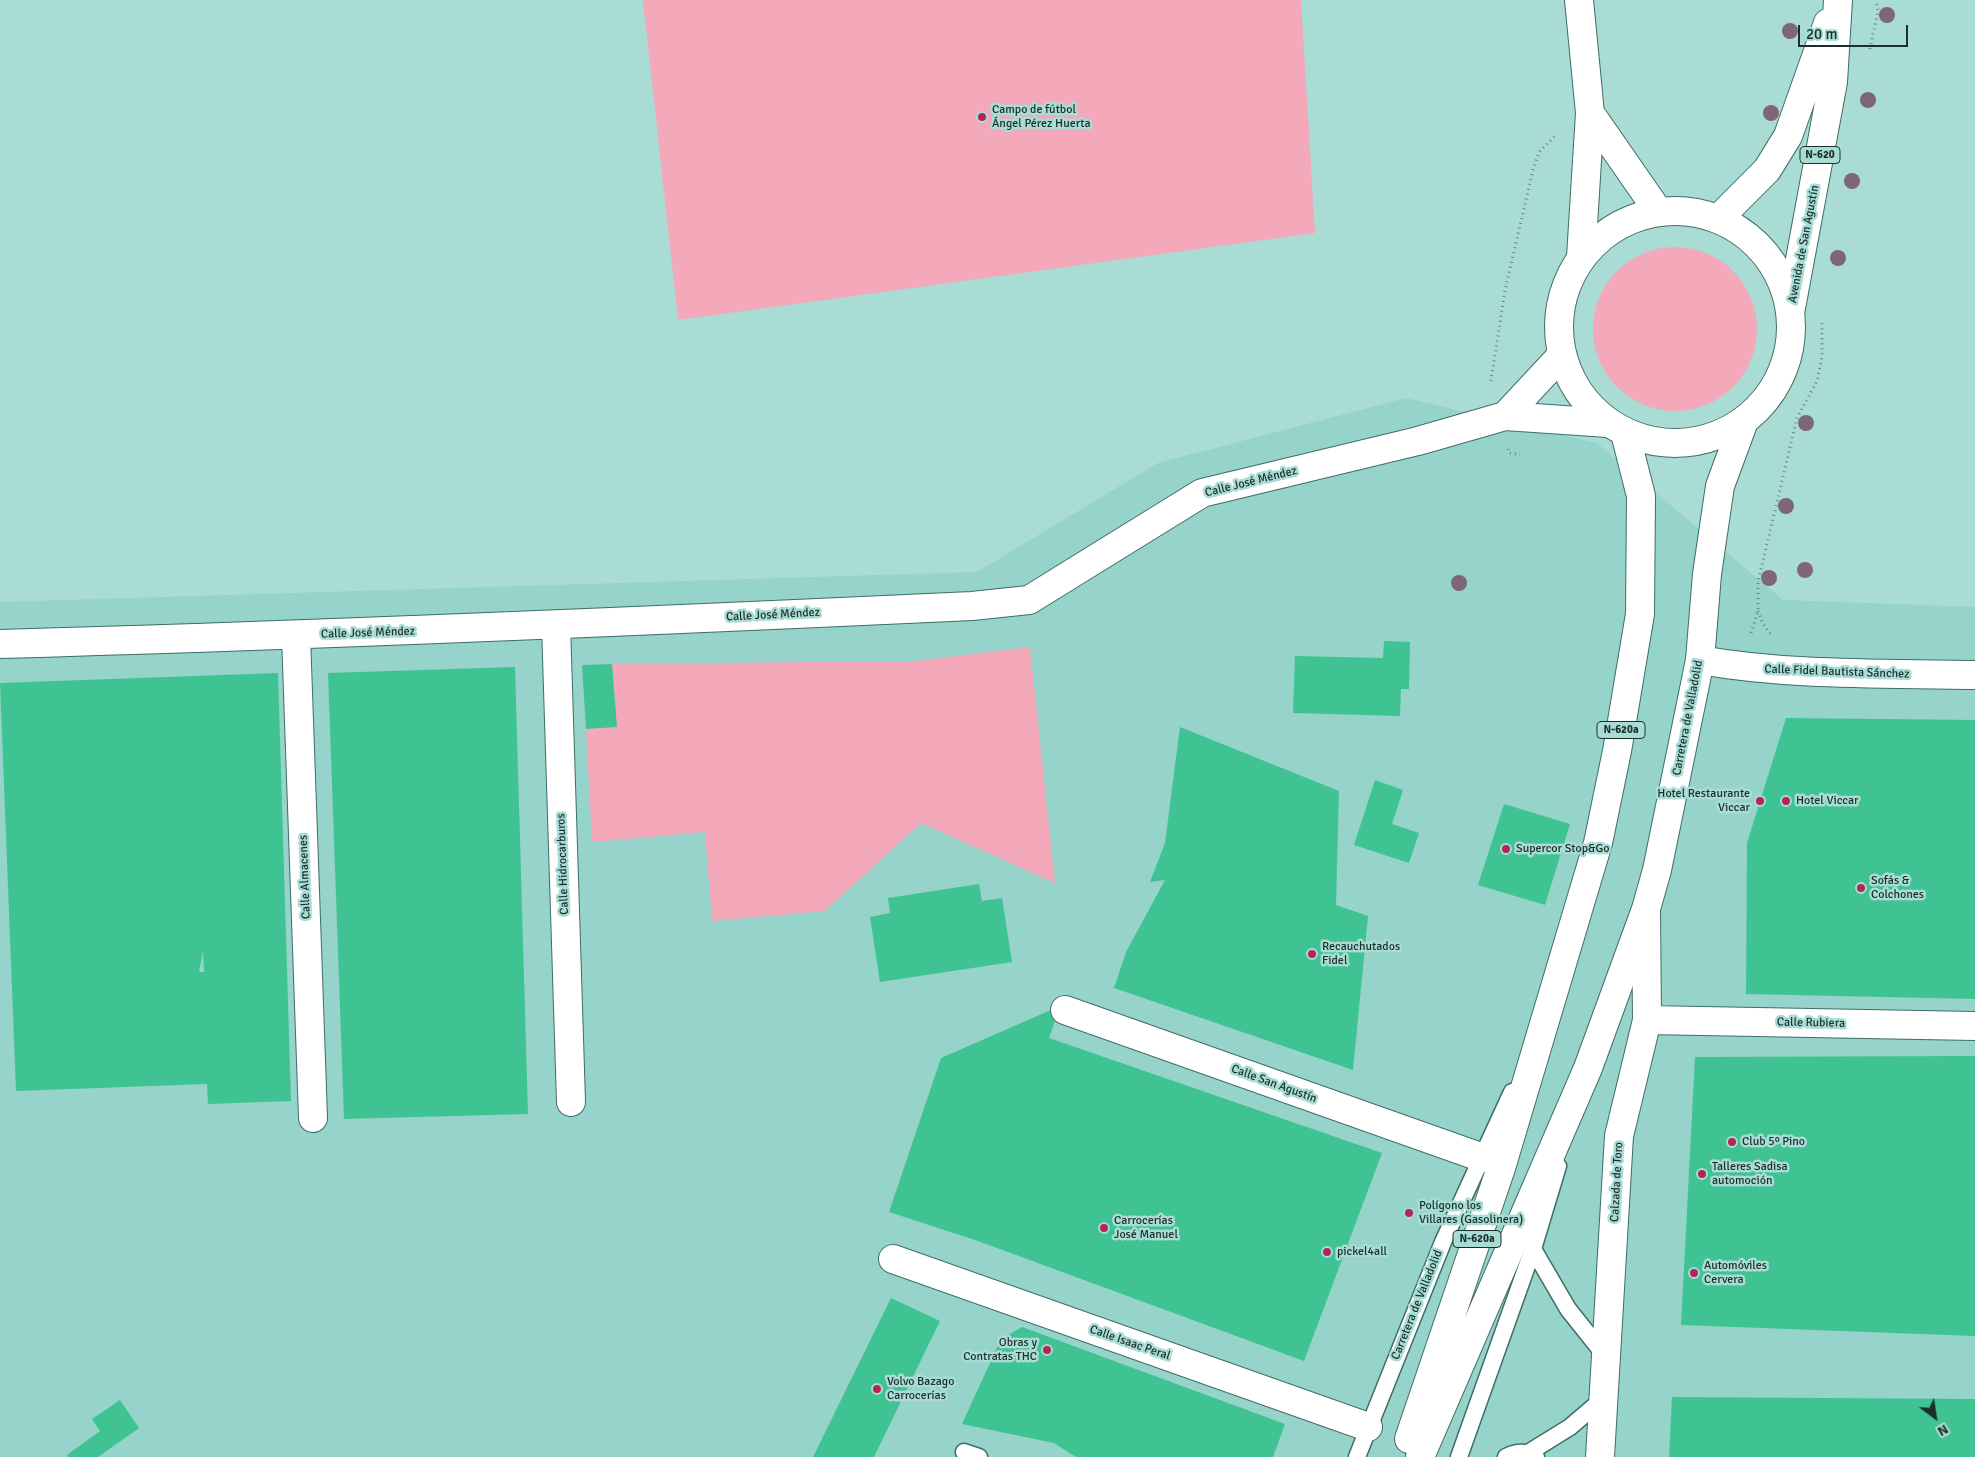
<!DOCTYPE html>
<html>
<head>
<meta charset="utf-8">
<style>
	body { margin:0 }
	#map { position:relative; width:1975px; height:1457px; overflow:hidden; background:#a9dcd4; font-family:Signika,sans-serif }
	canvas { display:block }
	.north { position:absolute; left:1910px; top:1392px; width:50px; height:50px; -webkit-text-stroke:4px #a9dcd4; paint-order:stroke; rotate:149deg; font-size:14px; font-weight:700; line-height:20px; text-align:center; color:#1a2f2c }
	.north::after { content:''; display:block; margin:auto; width:18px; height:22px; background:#1a2f2c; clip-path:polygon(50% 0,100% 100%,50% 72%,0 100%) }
	.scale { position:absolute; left:1798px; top:25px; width:110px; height:22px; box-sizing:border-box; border:2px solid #1a2f2c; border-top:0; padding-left:6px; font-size:15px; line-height:18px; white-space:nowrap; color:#1a2f2c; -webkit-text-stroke:4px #a9dcd4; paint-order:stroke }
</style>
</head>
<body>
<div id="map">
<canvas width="1975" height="1457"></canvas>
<div class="north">N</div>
<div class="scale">20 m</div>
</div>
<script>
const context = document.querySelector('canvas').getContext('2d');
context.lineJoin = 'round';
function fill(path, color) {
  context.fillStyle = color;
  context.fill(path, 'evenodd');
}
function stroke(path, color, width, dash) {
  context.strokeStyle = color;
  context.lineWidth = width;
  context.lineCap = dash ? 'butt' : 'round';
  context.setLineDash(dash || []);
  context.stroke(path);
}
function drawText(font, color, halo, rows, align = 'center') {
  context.font = font + ' Signika,sans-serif';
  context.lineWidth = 5;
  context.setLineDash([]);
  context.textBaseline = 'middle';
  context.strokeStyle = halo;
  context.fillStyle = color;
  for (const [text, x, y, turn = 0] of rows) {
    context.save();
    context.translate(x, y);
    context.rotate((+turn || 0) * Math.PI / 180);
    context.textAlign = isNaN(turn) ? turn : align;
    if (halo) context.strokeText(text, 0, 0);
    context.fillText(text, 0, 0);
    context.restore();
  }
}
const built = new Path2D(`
	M1406,398L1597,443L1783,600L1975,607V1457H0V602L977,572L1158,463Z`);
const green = new Path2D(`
	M643,0H1301L1315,233L678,320Z
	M1593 329a82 82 0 1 1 164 0a82 82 0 1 1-164 0Z
	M1030,647L1055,883L921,823L825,911L712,921L705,832L592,842L586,729L616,727L612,664L915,661Z`);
const building = new Path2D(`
	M1384,641L1410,642L1409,689H1401L1400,716L1293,713L1295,656L1383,658Z
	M612,664L617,727L586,729L582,665Z
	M515,667L528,1114L344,1119L328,673Z
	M278,673L291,1101L208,1104L207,1084L16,1091L0,683ZM203,950L204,972H199Z
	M1786,718L1975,720V999L1746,994L1747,843Z
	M1180,727L1339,791L1336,905L1368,916L1353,1070L1114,988L1126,952L1165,880L1150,882L1165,843Z
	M1375,780L1403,790L1392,824L1419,833L1409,863L1354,845Z
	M1504,804L1570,824L1545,905L1478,885Z
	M979,884L982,901L1002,898L1012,962L880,982L870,917L890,913L888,898Z
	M1060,1006L1049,1038L1382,1153L1304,1361L978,1241L889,1212L941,1058Z
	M1975,1056V1336L1681,1325L1695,1057Z
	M891,1298L940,1321L874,1457H813Z
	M1022,1327L1285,1424L1273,1457H1076L1054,1443L962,1424L1001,1339Z
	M1672,1397L1975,1399V1457H1669Z
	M120,1400L139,1428L98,1457H68L67,1455L100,1431L92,1419Z`);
const path = new Path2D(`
	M1870,49L1878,11L1876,0
	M1491,381L1505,290L1533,170L1539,152L1555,136
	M1508,449L1509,453L1520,455
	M1758,611L1763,624L1772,636
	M1751,633L1758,611V582L1797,418L1817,381L1822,357V321`);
const service = new Path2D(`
	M1533,1249L1568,1309L1607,1358
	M964,1452L979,1457
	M1528,1453L1570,1427L1604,1398
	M1357,1457L1443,1242L1512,1092
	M1459,1457L1533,1249L1558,1166
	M1506,1457C1516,1452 1526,1451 1536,1457`);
const minor = new Path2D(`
	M1561,356L1505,416L1608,423
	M556,625L571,1102
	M296,636L313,1118
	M0,644C324,635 648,621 972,606L1029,600L1202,493L1418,441L1505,416
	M1700,660C1791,676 1883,673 1975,675
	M1065,1010L1483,1158
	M1647,1020L1975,1026
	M893,1259L1368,1427
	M1600,1457L1619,1136L1647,1020L1646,911`);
const primary = new Path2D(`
	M1579,0L1590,113L1581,257
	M1590,113L1658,211`);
const trunk = new Path2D(`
	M1559 327a116 116 0 1 1 232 0a116 116 0 1 1-232 0Z
	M1719,218L1767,170L1788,136L1828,23
	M1791,308L1833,82L1838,0
	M1409,1439L1501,1168L1598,843L1617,751L1640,614L1641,496L1625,433
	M1420,1457L1588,1068L1646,909L1657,870L1700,660L1707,574L1720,486L1744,421`);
const trees = [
	[1887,15],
	[1790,31],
	[1868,100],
	[1771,113],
	[1852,181],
	[1838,258],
	[1806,423],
	[1786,506],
	[1805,570],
	[1769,578],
	[1459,583]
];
const markers = [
	[982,117,5,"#b3255a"],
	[1760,801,5,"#b3255a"],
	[1786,801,5,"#b3255a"],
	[1506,849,5,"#b3255a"],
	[1861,888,5,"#b3255a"],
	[1312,954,5,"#b3255a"],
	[1732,1142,5,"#b3255a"],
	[1702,1174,5,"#b3255a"],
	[1409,1213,5,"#b3255a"],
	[1104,1228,5,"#b3255a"],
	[1327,1252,5,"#b3255a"],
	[1694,1273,5,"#b3255a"],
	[1047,1350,5,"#b3255a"],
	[877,1389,5,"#b3255a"]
];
const shields = [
	[1820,155,40],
	[1621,730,48],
	[1477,1239,48]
];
const shieldNames = [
	["N-620",1820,155],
	["N-620a",1621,730],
	["N-620a",1477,1239]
];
const poiNames = [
	["Campo de fútbol",992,110],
	["Ángel Pérez Huerta",992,124],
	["Hotel Restaurante",1750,794,"right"],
	["Viccar",1750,808,"right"],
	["Hotel Viccar",1796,801],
	["Supercor Stop&Go",1516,849],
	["Sofás &",1871,881],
	["Colchones",1871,895],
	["Recauchutados",1322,947],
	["Fidel",1322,961],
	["Club 5º Pino",1742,1142],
	["Talleres Sadisa",1712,1167],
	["automoción",1712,1181],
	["Polígono los",1419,1206],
	["Villares (Gasolinera)",1419,1220],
	["Carrocerías",1114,1221],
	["José Manuel",1114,1235],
	["pickel4all",1337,1252],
	["Automóviles",1704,1266],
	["Cervera",1704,1280],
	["Obras y",1037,1343,"right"],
	["Contratas THC",1037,1357,"right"],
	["Volvo Bazago",887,1382],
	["Carrocerías",887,1396]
];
const streetNames = [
	["Avenida de San Agustín",1804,244,-79],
	["Calle José Méndez",1251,482,-14],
	["Calle José Méndez",773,615,-3],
	["Calle José Méndez",368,633,-2],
	["Calle Fidel Bautista Sánchez",1837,672,2],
	["Carretera de Valladolid",1688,718,-79],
	["Calle Hidrocarburos",563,864,-92],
	["Calle Almacenes",305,877,-92],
	["Calle Rubiera",1811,1023,1],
	["Calle San Agustín",1274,1084,20],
	["Calzada de Toro",1617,1182,-87],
	["Carretera de Valladolid",1417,1305,-68],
	["Calle Isaac Peral",1130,1343,19]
];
fill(built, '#96d3ca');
fill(green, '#f3a9ba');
fill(building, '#40c392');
stroke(service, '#3e6e67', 19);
stroke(minor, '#3e6e67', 30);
stroke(primary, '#3e6e67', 30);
stroke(trunk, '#3e6e67', 30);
stroke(path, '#668a85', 3, [1, 4]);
stroke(service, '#fff', 16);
stroke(minor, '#fff', 28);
stroke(primary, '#fff', 28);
stroke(trunk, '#fff', 28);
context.fillStyle = '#7f6676';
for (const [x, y] of trees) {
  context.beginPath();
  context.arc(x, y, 8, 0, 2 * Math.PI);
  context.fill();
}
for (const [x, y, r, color] of markers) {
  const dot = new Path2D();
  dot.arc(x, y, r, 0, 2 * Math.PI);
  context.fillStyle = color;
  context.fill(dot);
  stroke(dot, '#a9dcd4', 2);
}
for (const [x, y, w] of shields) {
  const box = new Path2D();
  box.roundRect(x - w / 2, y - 8.5, w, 17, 4);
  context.fillStyle = '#a9dcd4';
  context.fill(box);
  stroke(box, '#1a2f2c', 1);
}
drawText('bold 11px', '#1a2f2c', null, shieldNames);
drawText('12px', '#1a2f2c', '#a9dcd4', poiNames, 'left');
drawText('12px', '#1a2f2c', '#a9dcd4', streetNames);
</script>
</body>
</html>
